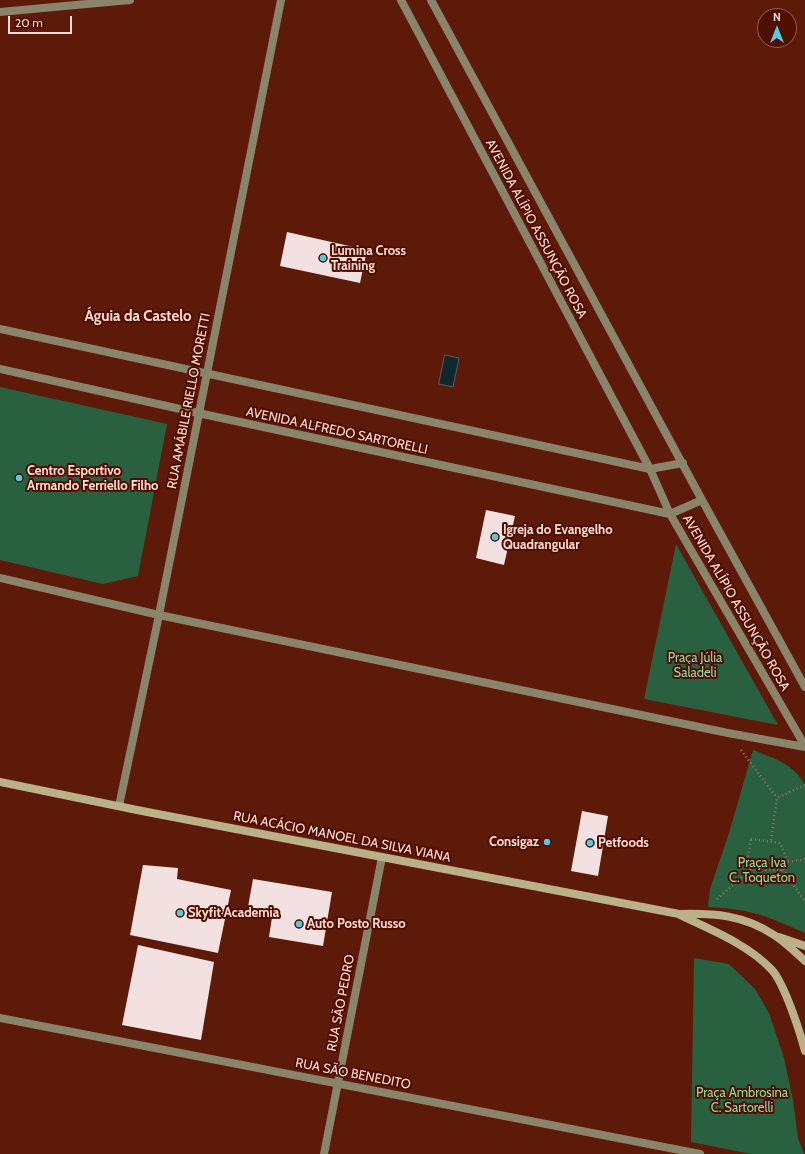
<!DOCTYPE html>
<html>
<head>
<meta charset="utf-8">
<style>
	body { margin:0 }
	#map { position:relative; width:805px; height:1154px; overflow:hidden; background:#5d1a08; font-family:Cabin,sans-serif }
	canvas { display:block }
	.north { position:absolute; left:757px; top:8px; width:40px; height:40px; box-sizing:border-box; background:#500e00; border:1px solid #966054; border-radius:50%; rotate:0deg; font-size:11px; font-weight:700; line-height:16px; text-align:center; color:#ffdcd3 }
	.north::after { content:''; display:block; margin:auto; width:14px; height:18px; background:#58c9e3; clip-path:polygon(50% 0,100% 100%,50% 72%,0 100%) }
	.scale { position:absolute; left:8px; top:16px; width:64px; height:18px; box-sizing:border-box; border:2px solid #ffdcd3; border-top:0; padding-left:5px; font-size:12px; line-height:14px; white-space:nowrap; color:#ffdcd3; -webkit-text-stroke:3px #500e00; paint-order:stroke }
</style>
</head>
<body>
<div id="map">
<canvas width="805" height="1154"></canvas>
<div class="north">N</div>
<div class="scale">20 m</div>
</div>
<script>
const context = document.querySelector('canvas').getContext('2d');
context.lineJoin = 'round';
function fill(path, color) {
  context.fillStyle = color;
  context.fill(path, 'evenodd');
}
function stroke(path, color, width, dash) {
  context.strokeStyle = color;
  context.lineWidth = width;
  context.lineCap = dash ? 'butt' : 'round';
  context.setLineDash(dash || []);
  context.stroke(path);
}
function drawText(font, color, halo, rows, align = 'center') {
  context.font = font + ' Cabin,sans-serif';
  context.lineWidth = 4;
  context.setLineDash([]);
  context.textBaseline = 'middle';
  context.strokeStyle = halo;
  context.fillStyle = color;
  for (const [text, x, y, turn = 0] of rows) {
    context.save();
    context.translate(x, y);
    context.rotate((+turn || 0) * Math.PI / 180);
    context.textAlign = isNaN(turn) ? turn : align;
    if (halo) context.strokeText(text, 0, 0);
    context.fillText(text, 0, 0);
    context.restore();
  }
}
const green = new Path2D(`
	M0,387L167,424L138,576L103,584L0,560Z
	M676,544L778,725L644,699Z
	M753,750C774,758 794,764 805,785V933C791,927 778,921 764,916C746,910 727,908 708,907L710,889L729,833Z
	M694,958L729,964L755,989L769,1013L784,1058L793,1100L798,1138L804,1154H751L691,1142Z`);
const water = new Path2D(`
	M445,355L459,358L453,387L439,384Z`);
const building = new Path2D(`
	M287,232L367,250L360,283L280,266Z
	M486,510L515,516L504,565L476,558Z
	M582,811L608,816L598,876L571,871Z
	M143,865L178,868L177,879L231,890L218,953L130,935Z
	M253,879L332,892L323,946L269,937L273,911L248,907Z
	M138,945L214,962L201,1040L122,1025Z`);
const path = new Path2D(`
	M741,750L777,798
	M751,839L780,843L788,862L781,871L746,868Z
	M771,840L777,798L805,785
	M788,862L805,859
	M783,869L805,902
	M717,899L751,869`);
const street = new Path2D(`
	M401,0L650,469L670,514L805,746
	M431,0L702,500L805,687
	M0,12L130,0
	M0,329L650,469L683,463
	M0,369L198,413L670,514L702,500
	M0,578L159,615L728,733L805,747
	M119,806L159,615L281,0
	M0,1018L700,1154
	M324,1154L382,857`);
const secondary = new Path2D(`
	M0,782L142,811L679,914C714,913 744,915 774,935C785,942 795,952 805,961
	M680,915C711,930 747,944 771,969C784,982 800,1032 805,1051
	M779,937L805,946`);
const markers = [
	[323,258,4,"#58c9e3"],
	[19,478,4,"#58c9e3"],
	[495,537,4,"#58c9e3"],
	[547,842,4,"#58c9e3"],
	[590,843,4,"#58c9e3"],
	[180,913,4,"#58c9e3"],
	[299,924,4,"#58c9e3"]
];
const streetNames = [
	["AVENIDA ALÍPIO ASSUNÇÃO ROSA",536,229,62],
	["RUA AMÁBILE RIELLO MORETTI",189,401,-79],
	["AVENIDA ALFREDO SARTORELLI",337,431,12],
	["AVENIDA ALÍPIO ASSUNÇÃO ROSA",736,603,60],
	["RUA ACÁCIO MANOEL DA SILVA VIANA",342,837,11],
	["RUA SÃO PEDRO",341,1003,-79],
	["RUA SÃO BENEDITO",353,1074,11]
];
const poiNames = [
	["Lumina Cross",331,251],
	["Training",331,266],
	["Centro Esportivo",27,471],
	["Armando Ferriello Filho",27,486],
	["Igreja do Evangelho",503,530],
	["Quadrangular",503,545],
	["Consigaz",539,842,"right"],
	["Petfoods",598,843],
	["Skyfit Academia",188,913],
	["Auto Posto Russo",307,924]
];
const parkNames = [
	["Praça Júlia",695,658],
	["Saladeli",695,673],
	["Praça Iva",762,863],
	["C. Toqueton",762,878],
	["Praça Ambrosina",742,1093],
	["C. Sartorelli",742,1108]
];
const quarterNames = [
	["Águia da Castelo",138,317]
];
fill(green, '#296140');
fill(water, '#0f292f');
stroke(water, '#575f60', 1);
fill(building, '#f3e1e1');
stroke(path, '#a57163', 2.5, [1, 3]);
stroke(street, '#8a846b', 8);
stroke(secondary, '#bbb189', 8);
for (const [x, y, r, color] of markers) {
  const dot = new Path2D();
  dot.arc(x, y, r, 0, 2 * Math.PI);
  context.fillStyle = color;
  context.fill(dot);
  stroke(dot, '#500e00', 1.5);
}
drawText('13px', '#ffdcd3', '#500e00', streetNames);
drawText('bold 13px', '#ffdcd3', '#500e00', poiNames, 'left');
drawText('13px', '#85dba5', '#500e00', parkNames);
drawText('bold 15px', '#ffdcd3', '#500e00', quarterNames);
</script>
</body>
</html>
